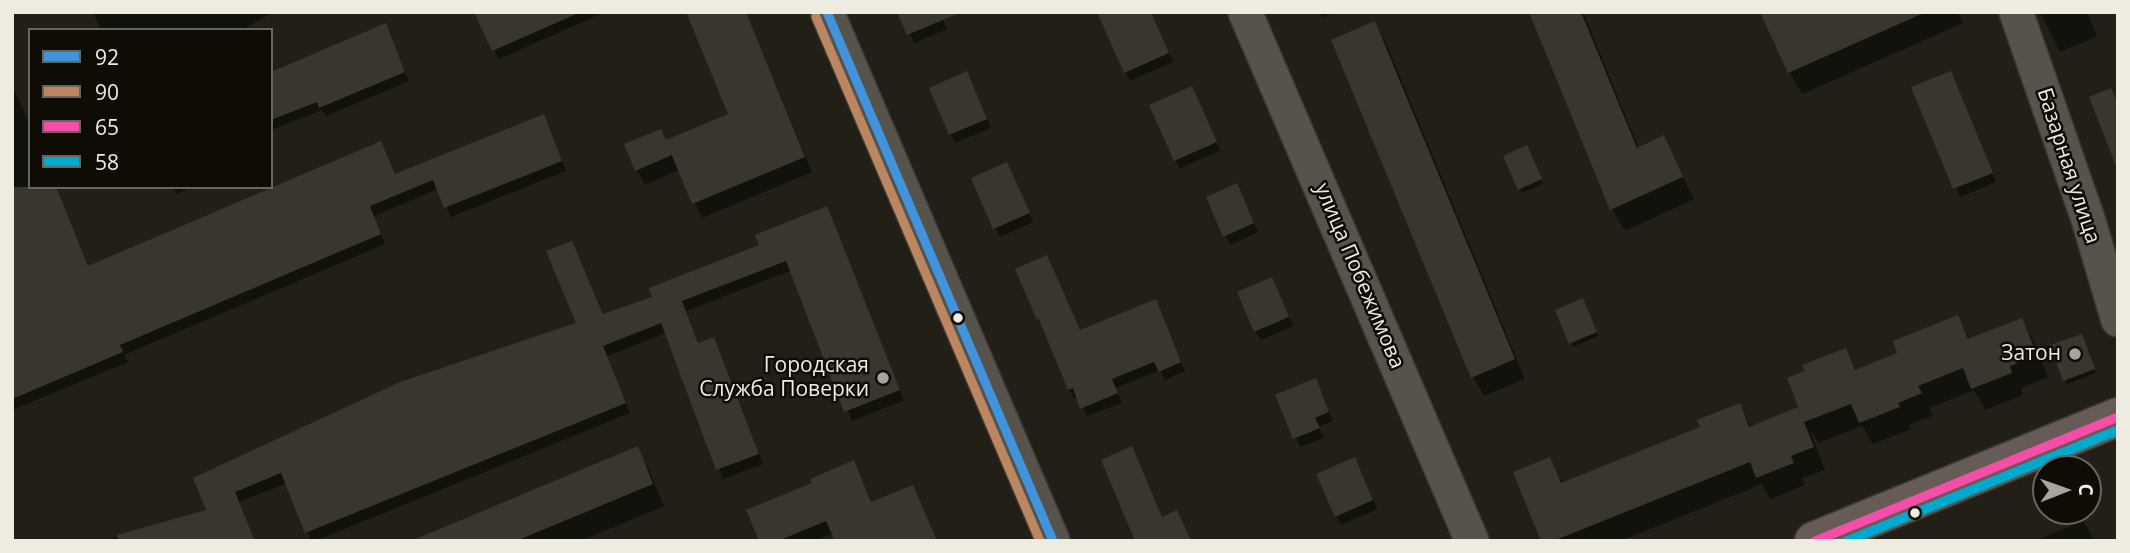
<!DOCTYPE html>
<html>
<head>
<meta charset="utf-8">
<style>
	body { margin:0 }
	#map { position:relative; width:2130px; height:553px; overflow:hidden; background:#222016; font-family:"Open Sans",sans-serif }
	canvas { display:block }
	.frame { position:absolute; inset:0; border:14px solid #eeebe0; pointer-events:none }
	.legend { position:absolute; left:28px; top:28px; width:245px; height:161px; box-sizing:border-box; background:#0e0c05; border:2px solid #68655d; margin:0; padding:9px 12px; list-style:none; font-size:21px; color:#eeebe0 }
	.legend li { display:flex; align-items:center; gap:14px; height:35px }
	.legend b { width:35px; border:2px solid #68655d }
	.north { position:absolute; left:2032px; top:455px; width:70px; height:70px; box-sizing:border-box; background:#0e0c05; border:2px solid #68655d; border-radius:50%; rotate:89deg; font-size:19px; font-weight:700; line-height:28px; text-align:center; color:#eeebe0 }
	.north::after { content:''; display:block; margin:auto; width:24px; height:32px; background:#a7a499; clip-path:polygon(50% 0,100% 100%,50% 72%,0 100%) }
</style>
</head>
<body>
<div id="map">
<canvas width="2130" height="553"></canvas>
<div class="frame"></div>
<ul class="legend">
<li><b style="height:9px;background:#4094de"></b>92</li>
<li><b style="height:9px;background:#bb8660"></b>90</li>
<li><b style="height:9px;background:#f54da8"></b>65</li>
<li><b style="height:9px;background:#00a9ce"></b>58</li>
</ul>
<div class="north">С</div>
</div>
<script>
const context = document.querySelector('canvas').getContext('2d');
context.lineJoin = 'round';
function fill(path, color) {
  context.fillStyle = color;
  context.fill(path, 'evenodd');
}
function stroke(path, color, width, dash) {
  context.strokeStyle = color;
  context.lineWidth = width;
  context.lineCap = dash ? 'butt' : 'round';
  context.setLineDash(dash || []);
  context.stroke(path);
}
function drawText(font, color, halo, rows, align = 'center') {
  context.font = font + ' "Open Sans",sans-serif';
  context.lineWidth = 5;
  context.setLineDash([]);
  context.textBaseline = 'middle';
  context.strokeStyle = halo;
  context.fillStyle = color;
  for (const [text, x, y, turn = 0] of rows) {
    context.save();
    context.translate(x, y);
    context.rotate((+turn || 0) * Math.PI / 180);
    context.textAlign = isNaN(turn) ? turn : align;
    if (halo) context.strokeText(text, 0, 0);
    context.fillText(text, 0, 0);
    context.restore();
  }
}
const shadow = new Path2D(`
	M93,12H273L242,30H101Z
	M476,12H605L499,59Z
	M698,12H746L812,172L702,218L679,170L645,185L637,170L667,141L730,114Z
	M899,12H940L947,29L914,43Z
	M1151,12L1173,62L1130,81L1125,72Z
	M1319,12H1334L1322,18Z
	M1531,12H1583L1639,149L1663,138L1694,199L1625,231L1612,209Z
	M1762,12H1958L1963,23L1802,94L1789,72Z
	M2040,12H2087L2097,36L2060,52Z
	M1375,23L1386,43L1525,379L1484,396L1473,377Z
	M390,34L409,81L326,116L322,110L271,130V73Z
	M971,82L991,128L955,143L950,134Z
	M1955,82L1996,182L1960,197L1914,88Z
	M14,90L30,124V187L89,268L381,144L396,176L548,126L566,171L451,217L438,189L374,216L385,244L124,355L128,362L12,410V91Z
	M1196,97L1220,151L1180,168L1175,160Z
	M1528,151L1543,184L1522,193L1520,189Z
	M1011,172L1033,222L1000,237L995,228Z
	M172,187H192L177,194Z
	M1241,194L1258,232L1230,245L1225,236Z
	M826,208L904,400L852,421L792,270L686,311L699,345L714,339L719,349L763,464L723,479L666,333L607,356L630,413L315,541H312L307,532L287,483L239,502L255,541H102L208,511L195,479L579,324L572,243L604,315L655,298L761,246Z
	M1017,270L1081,332L1156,302L1185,371L1165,380L1160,370L1116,388L1122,403L1087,416L1078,397L1074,398L1069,390L1044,327Z
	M1276,288L1293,326L1261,340L1255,331Z
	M1585,304L1598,336L1573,347L1570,343Z
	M1957,317L1970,340L2021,320L2034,341L2048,377L2021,388L2023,395L1985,410L1974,390L1929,408L1933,415L1909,425L1911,429L1873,444L1862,426L1818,443L1813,433L1811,434L1825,470L1802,478L1805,485L1770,499L1762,484L1620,541H1543L1549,460L1563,484L1702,428L1739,405L1752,428L1803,420L1805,419L1807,372L1845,350L1857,371L1900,354Z
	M2084,340L2096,373L2067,384L2065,380Z
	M1320,389L1333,421L1319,427L1324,438L1300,447L1278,396Z
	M637,449L649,470L664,506L581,541H414Z
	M1360,468L1377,509L1341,525L1336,516Z
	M860,475L872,504L833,533L814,541H761Z
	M2083,521L2095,541H2034Z`);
const building = new Path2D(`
	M474,12H581L492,51Z
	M686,12H746L805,157L692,204L666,141L672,155L635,171L624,144L661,129L666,140L728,114Z
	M897,12H962L907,35Z
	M1097,12H1151L1169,53L1124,73Z
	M1529,12H1581L1637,148L1664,135L1683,177L1610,210Z
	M1760,12H1926L1788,73Z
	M1375,21L1515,359L1471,378L1331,40Z
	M386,23L405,72L319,108L317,102L271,120V72Z
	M967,71L987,119L949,135L929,88Z
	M1951,71L1993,173L1953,189L1911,87Z
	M1192,86L1217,142L1174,161L1149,105Z
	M2111,88L2118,104L2116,166L2089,97Z
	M544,114L562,161L444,208L433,180L370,206L381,234L120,345L123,352L12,399V187H56L88,266L381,141L395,174Z
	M1527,145L1542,179L1518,190L1503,156Z
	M1007,162L1030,213L993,229L971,178Z
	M1237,183L1254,223L1223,237L1206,197Z
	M827,206L900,390L844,412L786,261L682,301L698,343L714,337L759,454L716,470L661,323L603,346L626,403L305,533L281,473L235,492L255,541H118L117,535L206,510L193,478L400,382L576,323L546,251L572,241L603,314L652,297L649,288L759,245L755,235Z
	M1047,255L1080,330L1156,299L1181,362L1159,372L1154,362L1112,379L1118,393L1080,409L1073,388L1068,390L1039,319L1037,320L1015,269Z
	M1272,277L1289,317L1254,332L1237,292Z
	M1583,298L1597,332L1569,344L1555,310Z
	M1958,315L1968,339L2022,318L2037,355L2010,366L2012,373L1971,389L1963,368L1918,386L1922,393L1898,403L1900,407L1859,423L1851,404L1804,422L1787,378L1805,371L1802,365L1846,348L1855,370L1897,353L1893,341Z
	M2082,334L2095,369L2063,381L2050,345Z
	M1316,378L1329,412L1315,418L1320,428L1293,439L1275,395Z
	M1740,403L1749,427L1798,407L1814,447L1791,456L1794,463L1756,478L1750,462L1553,541H1541L1513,472L1550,457L1561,483L1700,427L1697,420Z
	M638,446L653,484L516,541H411Z
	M1132,446L1162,517L1177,510L1191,541H1135L1101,460Z
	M1355,457L1373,500L1335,517L1316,474Z
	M854,460L871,502L913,485L937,541H835L826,521L778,541H759L746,510L812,483L810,479Z`);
const minor = new Path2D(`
	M827,12L1053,541
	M1245,12L1472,541
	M2016,12L2088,219L2118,320`);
const major = new Path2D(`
	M1814,541L2118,417`);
const bus1 = new Path2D(`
	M827,12L1053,541`);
const bus2 = new Path2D(`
	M816,17L1040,541`);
const bus3 = new Path2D(`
	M1815,541L2118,417`);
const bus4 = new Path2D(`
	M1847,541L2118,430`);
const markers = [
	[958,318,6,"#eeebe0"],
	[2075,354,7,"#a7a499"],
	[883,378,7,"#a7a499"],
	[1915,513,6,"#eeebe0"]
];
const streetNames = [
	["Базарная улица",2068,166,72],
	["улица Побежимова",1359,276,67]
];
const poiNames = [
	["Затон",2061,354],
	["Городская",869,366],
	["Служба Поверки",869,390]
];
fill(shadow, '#0007');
fill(building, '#39362e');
stroke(minor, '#3c3a33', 36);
stroke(major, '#3c3a33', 41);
stroke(minor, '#55534c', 33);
stroke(major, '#665b56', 38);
stroke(bus1, '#4094de', 9);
stroke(bus2, '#bb8660', 9);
stroke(bus3, '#f54da8', 9);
stroke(bus4, '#00a9ce', 9);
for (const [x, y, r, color] of markers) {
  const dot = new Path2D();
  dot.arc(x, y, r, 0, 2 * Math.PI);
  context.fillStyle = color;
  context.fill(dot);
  stroke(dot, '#0e0c05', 2.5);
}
drawText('21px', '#eeebe0', '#0e0c05', streetNames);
drawText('21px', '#eeebe0', '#0e0c05', poiNames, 'right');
</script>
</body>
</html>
